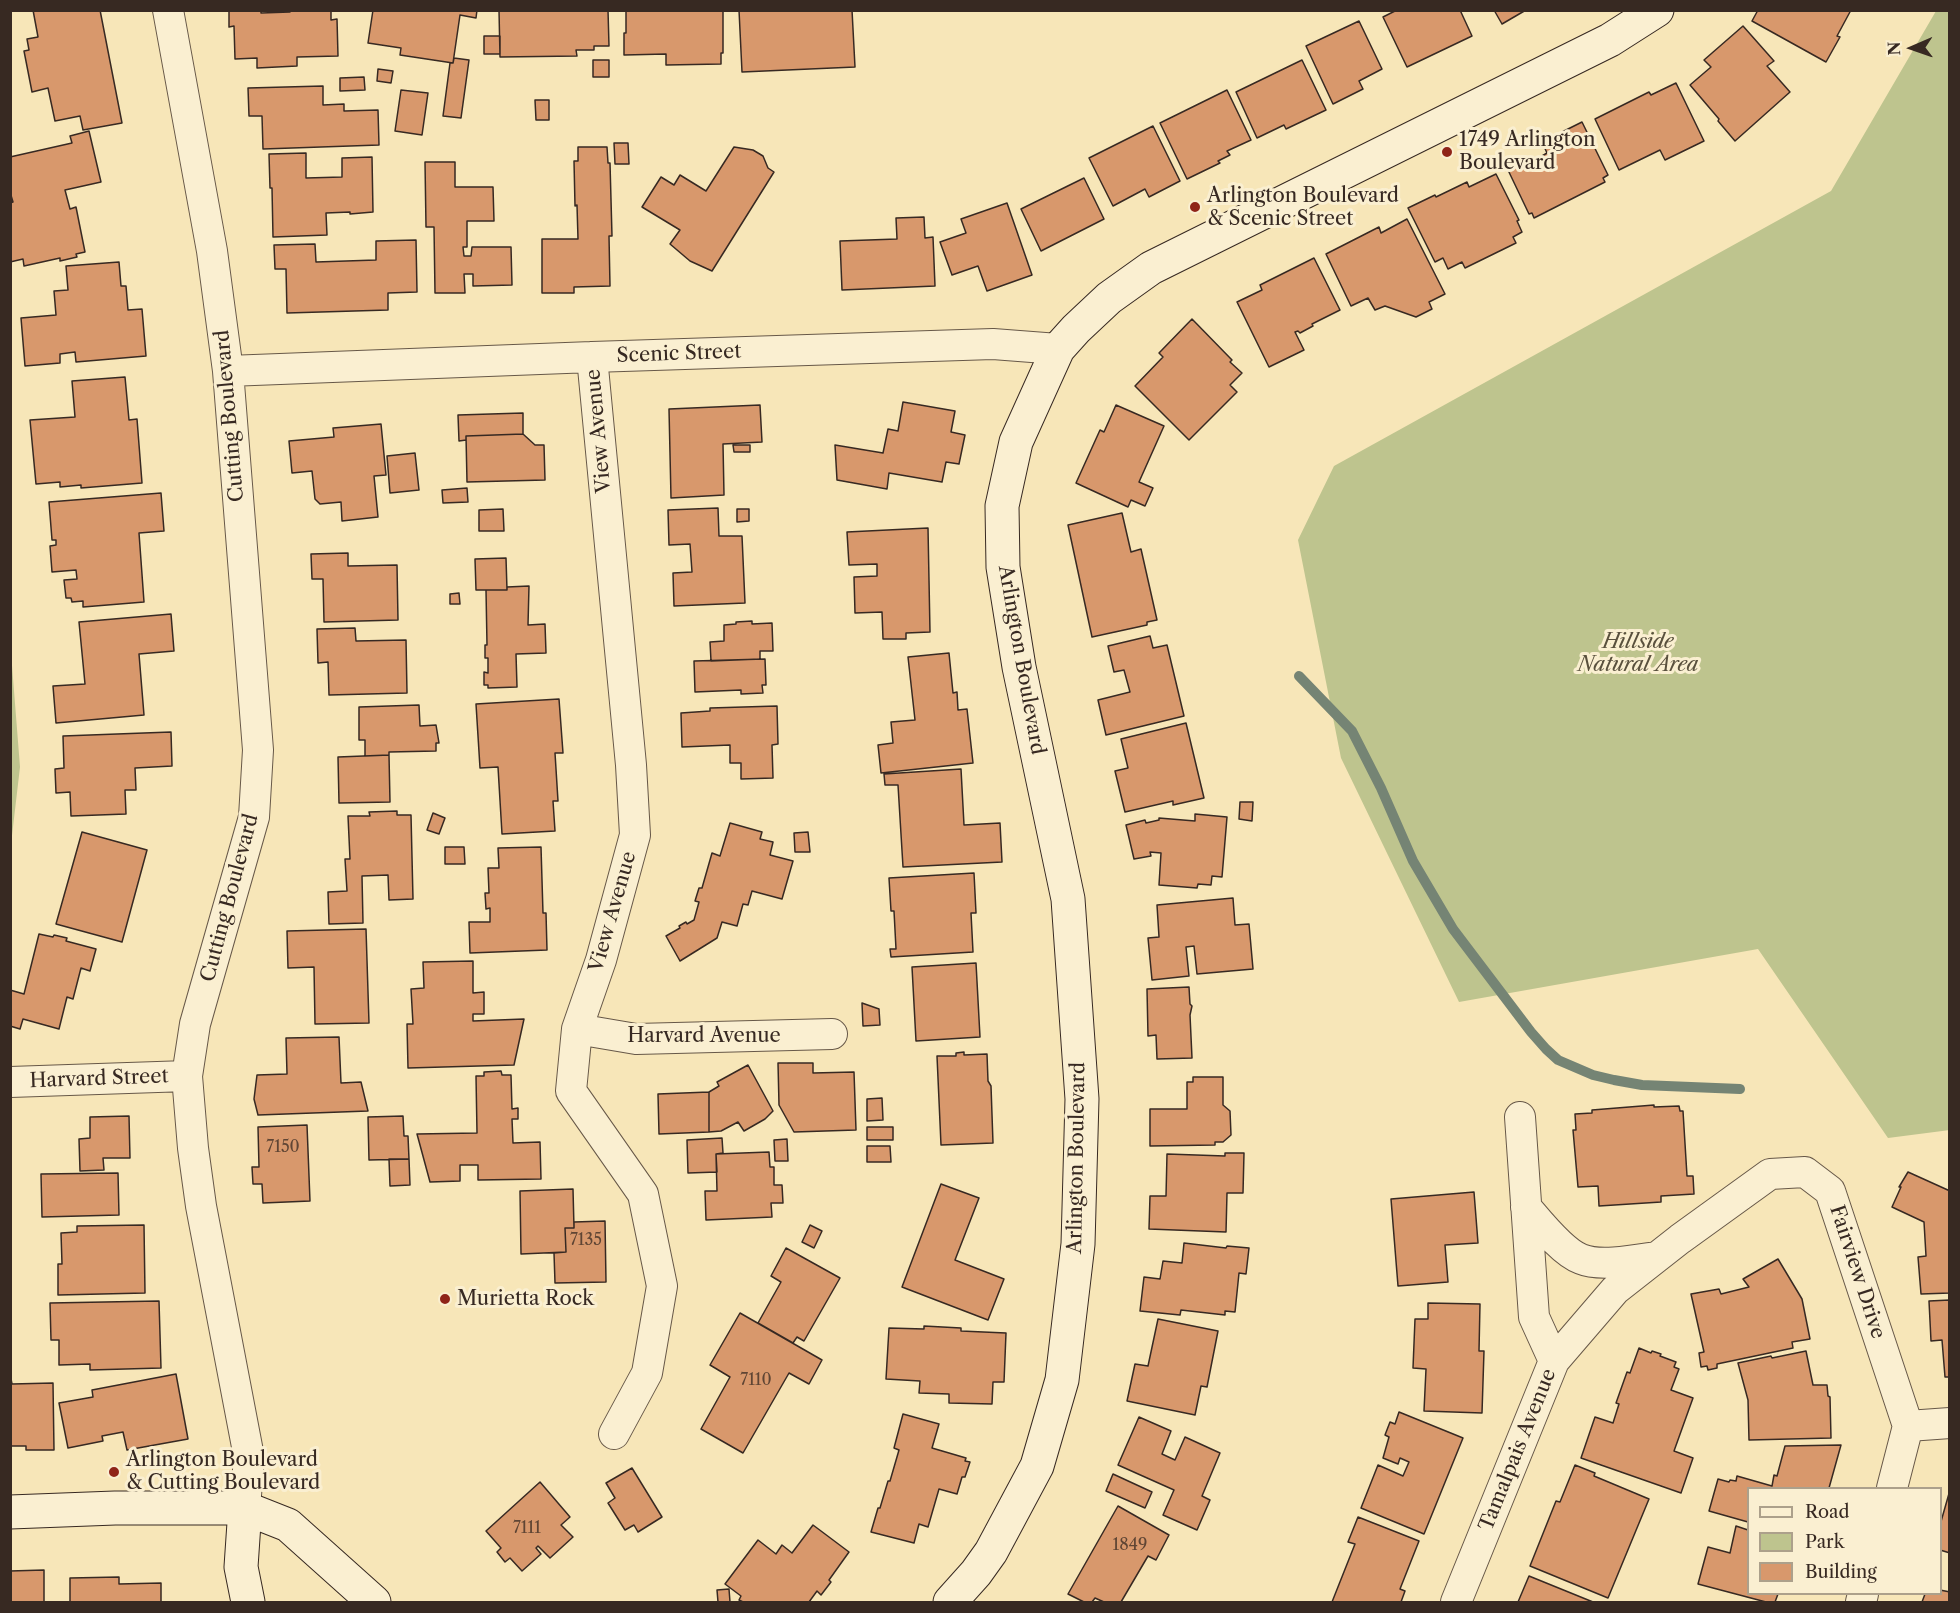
<!DOCTYPE html>
<html>
<head>
<meta charset="utf-8">
<style>
	body { margin:0 }
	#map { position:relative; width:1960px; height:1613px; overflow:hidden; background:#f7e6b8; font-family:"Libre Caslon Text",serif }
	canvas { display:block }
	.frame { position:absolute; inset:0; border:12px solid #372922; pointer-events:none }
	.legend { position:absolute; left:1747px; top:1487px; width:195px; height:108px; box-sizing:border-box; background:#faefd1; border:2px solid #aca08b; margin:0; padding:8px 10px; list-style:none; font-size:18px; color:#372922 }
	.legend li { display:flex; align-items:center; gap:12px; height:30px }
	.legend b { width:30px; border:2px solid #aca08b }
	.north { position:absolute; left:1882px; top:18px; width:60px; height:60px; -webkit-text-stroke:4px #faefd1; paint-order:stroke; rotate:268deg; font-size:16px; font-weight:700; line-height:24px; text-align:center; color:#372922 }
	.north::after { content:''; display:block; margin:auto; width:21px; height:27px; background:#372922; clip-path:polygon(50% 0,100% 100%,50% 72%,0 100%) }
</style>
</head>
<body>
<div id="map">
<canvas width="1960" height="1613"></canvas>
<div class="frame"></div>
<ul class="legend">
<li><b style="height:8px;background:#faefd1"></b>Road</li>
<li><b style="height:16px;background:#bec48e"></b>Park</li>
<li><b style="height:16px;background:#d8986c"></b>Building</li>
</ul>
<div class="north">N</div>
</div>
<script>
const context = document.querySelector('canvas').getContext('2d');
context.lineJoin = 'round';
function fill(path, color) {
  context.fillStyle = color;
  context.fill(path, 'evenodd');
}
function stroke(path, color, width, dash) {
  context.strokeStyle = color;
  context.lineWidth = width;
  context.lineCap = dash ? 'butt' : 'round';
  context.setLineDash(dash || []);
  context.stroke(path);
}
function drawText(font, color, halo, rows, align = 'center') {
  context.font = font + ' "Libre Caslon Text",serif';
  context.lineWidth = 6;
  context.setLineDash([]);
  context.textBaseline = 'middle';
  context.strokeStyle = halo;
  context.fillStyle = color;
  for (const [text, x, y, turn = 0] of rows) {
    context.save();
    context.translate(x, y);
    context.rotate((+turn || 0) * Math.PI / 180);
    context.textAlign = isNaN(turn) ? turn : align;
    if (halo) context.strokeText(text, 0, 0);
    context.fillText(text, 0, 0);
    context.restore();
  }
}
const green = new Path2D(`
	M1936,11H1950V1130L1888,1138L1758,949L1459,1002L1341,758L1298,540L1334,466L1831,191Z
	M10,640L20,767L11,844H10Z`);
const stream = new Path2D(`
	M1299,676L1352,731L1381,788L1413,861L1453,929L1531,1032L1546,1049L1558,1060L1593,1075L1614,1080L1642,1085L1740,1089`);
const building = new Path2D(`
	M33,10H100L122,123L83,130L80,116L55,121L48,88L32,92L24,51L29,50L27,39L38,37Z
	M261,10V13L290,12V10H331V20L337,19L338,56L297,57V66L257,68V58L235,59L234,26L229,27V11Z
	M373,10H477L476,18L460,15L453,63L400,55L401,48L368,43Z
	M499,10H608L609,46H594V50H576L577,56L500,57Z
	M626,10H723V53H721V64L666,65V54L624,55V33H626Z
	M739,10H852L855,67L742,72Z
	M1397,10H1460L1472,36L1407,67L1383,17Z
	M1494,10H1526L1502,24Z
	M1758,10H1851L1837,36L1840,37L1826,62L1752,21Z
	M1359,21L1382,69L1359,81L1363,89L1333,104L1306,46Z
	M1743,26L1774,61L1767,66L1790,92L1735,141L1718,121L1719,119L1690,85L1711,67L1704,60Z
	M484,36H500V54H484Z
	M454,58L469,60L461,118L443,116L450,63H453Z
	M593,60H609V77H593Z
	M1302,60L1326,110L1286,129L1284,125L1257,138L1236,92Z
	M378,69L393,71L391,83L377,81Z
	M364,77L365,90L340,91V78Z
	M1676,83L1704,141L1665,160L1660,150L1619,170L1595,119L1649,92L1651,95Z
	M323,86V105L344,104V111L378,110L379,145L263,149L262,116H249L248,88Z
	M401,90L428,93L422,135L395,131Z
	M1227,90L1251,140L1227,151L1230,155L1218,161L1220,163L1187,179L1160,123Z
	M535,100H549V120H536Z
	M1582,122L1608,175L1603,178L1605,182L1534,218L1532,213L1529,214L1508,170L1536,157L1537,159L1547,153L1542,142Z
	M1153,126L1180,181L1149,197L1145,189L1113,206L1089,158Z
	M89,131L101,182L65,190L70,209L76,207L85,252L76,254L77,257L60,261V258L24,266L23,259L10,262V203L13,202L10,192V157L72,143L70,136Z
	M614,143H628L629,164H615Z
	M578,147H607L608,163H610L612,236H609L610,286L574,287V293H542V239H578L577,205L575,206L574,161H578Z
	M734,147L753,150L763,156L768,168L774,172L712,271L690,261L670,244L680,230L642,207L661,177L674,185L680,175L706,191Z
	M306,153V178L342,177V158L372,157L373,212L350,214V212L326,213L327,235L273,237L272,188H270L269,154Z
	M425,162H455V187H493L494,221H467V247H463L464,256H471L472,247H511L512,285L473,286V274H464L465,293H435L434,227H426Z
	M1496,174L1519,220L1517,221L1522,232L1513,237L1516,243L1465,268L1462,262L1448,269L1443,258L1435,262L1408,208L1435,195L1436,197L1467,182L1469,187Z
	M1084,178L1104,219L1041,251L1021,209Z
	M1007,203L1032,275L987,291L978,266L952,275L940,242L966,233L961,219Z
	M924,217L925,238L933,237L935,286L842,290L840,241L897,239L896,218Z
	M1407,219L1445,294L1429,302L1432,309L1416,317L1385,306L1375,310L1368,298L1351,306L1326,254L1379,227L1381,233Z
	M416,240L417,292L388,293V310L287,313L286,269H275L274,245L315,244L316,262L376,260V241Z
	M1314,258L1340,310L1312,324L1313,326L1300,333L1298,331L1295,332L1304,350L1269,367L1237,302L1262,290L1260,285Z
	M119,262L121,286H126L128,310L142,309L146,356L76,362L75,352L60,354V363L25,366L21,318L56,315L54,291L68,290L66,266Z
	M1192,319L1232,360L1230,362L1242,373L1230,385L1237,392L1189,440L1135,386L1163,357L1159,353Z
	M125,377L129,420L137,419L142,483L81,488V485L60,487V482L36,484L30,420L75,417L72,381Z
	M903,402L955,411L951,432L965,435L959,464L946,462L942,482L889,473L887,489L837,480L835,445L883,453L888,429L898,431Z
	M760,405L762,442L723,444L724,495L671,498L669,409Z
	M1116,405L1164,426L1139,482L1153,488L1145,506L1131,500L1128,507L1076,483L1100,430L1104,432Z
	M523,413V434L466,436V440L459,441L458,415Z
	M381,424L386,475L374,476L378,517L342,521L341,502L320,504L315,499L312,471L292,473L289,441L334,437L333,428Z
	M523,434L535,445H544L545,480L467,482L466,436Z
	M733,445H750V452H734Z
	M415,453L419,490L390,493L387,456Z
	M467,488L468,502L443,503L442,490Z
	M161,493L164,531L139,533L144,602L83,607V601L72,602L71,598H66L64,580L77,579L76,570L52,572L50,546L56,545V540H52L49,502Z
	M718,508L719,536H742L745,603L674,606L673,573L692,572L690,544L669,545L668,510Z
	M503,509L504,531H479V510Z
	M737,509H749V521L737,522Z
	M1122,513L1131,552L1141,549L1157,620L1147,622V625L1092,637L1068,525Z
	M928,528L930,632L906,633V639H883L882,612L855,613L854,577L877,576V564L849,565L847,532Z
	M348,553V566L397,565L398,620L324,622L323,579H312L311,554Z
	M506,558L507,590H476L475,559Z
	M529,586L528,625L545,624L546,653L516,654L517,687L488,688V685H484V672L488,673V658H485V645H487L486,590H507V587Z
	M459,593L460,604H450V594Z
	M171,614L174,651L139,654L144,715L56,723L53,686L85,684L79,622Z
	M752,621V624L772,623L773,651H760V659L711,661L710,642L724,641V625L736,624V622Z
	M355,628L356,641L406,640L407,693L329,695L328,662L318,663L317,629Z
	M1150,636L1153,648L1167,645L1184,716L1106,735L1098,700L1130,692L1124,670L1114,672L1108,646Z
	M949,653L953,693L957,692L958,710L967,709L973,763L881,773L878,745L893,743L891,722L915,720L908,657Z
	M765,659L766,685H762L763,693L741,694V690L695,692L694,661Z
	M559,699L563,753H555L558,801H553L555,831L502,834L498,767L480,768L476,704Z
	M419,705L420,726L436,725L439,743H436V751L389,752V755L365,756V740H359V707Z
	M777,706L778,744L772,745L773,778L741,779V763H730V745L682,747L681,713L710,711V708Z
	M1186,723L1204,798L1173,805V801L1125,812L1115,771L1128,768L1121,739Z
	M171,732L172,766L135,768L136,790H125L126,814L71,816L70,792L56,793L55,769L64,768L63,736Z
	M389,755L390,802L339,803L338,757Z
	M961,769L964,825L1000,823L1002,862L903,867L898,785H885L884,774Z
	M1240,802H1253L1252,821L1239,819Z
	M397,811V815H411L413,899L389,900L388,875L362,876L363,923L329,924L328,892L347,891L345,859H350L348,816H370L369,812Z
	M433,813L445,818L439,834L427,830Z
	M1195,814L1227,817L1222,877L1212,876L1211,885L1198,884L1197,888L1159,885L1161,853L1150,852L1151,856L1134,859L1126,825L1145,820L1146,823L1159,820V818L1195,821Z
	M730,823L762,832L760,839L773,842L770,855L793,861L782,899L752,891L748,905L743,904L737,926L722,922L717,938L680,961L666,936L680,928L679,926L686,922L687,924L694,920L699,902L695,901L699,888H702L712,853L720,856Z
	M82,832L147,850L122,942L56,924Z
	M808,832L810,852H795L794,833Z
	M445,847H464L465,864H445Z
	M541,847L543,913H546L547,950L470,953L469,922H490V908L486,909L485,893H489L488,868H499L498,848Z
	M974,873L976,913H971L973,952L891,957L890,949H896L894,911H891L889,878Z
	M1233,898L1235,925L1249,924L1253,969L1197,974L1194,946L1186,947L1189,976L1152,980L1148,938L1159,937L1157,905Z
	M366,929L369,1023L315,1024L314,967L288,968L287,931Z
	M39,934L53,937L54,935L67,938L66,941L96,949L90,971L81,968L73,999L67,997L59,1029L23,1019L20,1029L10,1026V990L24,994Z
	M473,961V993L484,992V1014H473V1021L524,1019L514,1065L408,1068L407,1024H413L411,989L424,988L423,962Z
	M976,963L980,1037L916,1041L912,967Z
	M1189,987L1190,1004L1192,1006L1190,1015L1192,1058L1157,1059L1156,1035L1148,1036L1147,989Z
	M862,1003L879,1009L880,1025L863,1026Z
	M339,1037L341,1083L361,1082L368,1111L258,1115L254,1099L257,1075L287,1074L286,1038Z
	M964,1052V1055L987,1054L988,1081L991,1086L993,1143L941,1145L937,1056H956V1053Z
	M778,1063H813V1073L854,1072L856,1130L794,1132L779,1105Z
	M748,1065L773,1111L765,1119L744,1131L738,1122L721,1131L709,1132V1092L719,1086L717,1082Z
	M501,1071L502,1075H511L512,1109L518,1108V1119H512L513,1143L540,1142L541,1179L478,1180V1165H460V1181L430,1182L417,1134L477,1133L476,1076H484V1072Z
	M1193,1077H1223V1105L1230,1111L1231,1135L1223,1142H1215V1145L1150,1146V1109H1187V1082H1193Z
	M709,1092V1132L659,1134L658,1094Z
	M882,1098L883,1120L867,1121V1099Z
	M1654,1105V1107L1679,1106L1680,1111H1683L1687,1176H1693L1694,1194L1661,1196V1202L1599,1206L1598,1186L1578,1187L1573,1130H1576L1575,1114L1592,1113V1110Z
	M129,1116L130,1158H103L104,1170L80,1171L79,1139L90,1138V1117Z
	M403,1116L404,1136H408L409,1159L369,1160L368,1117Z
	M307,1125L310,1201L263,1203L262,1184H253L252,1167H259L258,1127Z
	M867,1127H893V1140H867Z
	M722,1138L723,1153L716,1154L717,1172L688,1173L687,1140Z
	M787,1139L788,1161H775L774,1140Z
	M867,1146H890L891,1162H867Z
	M769,1152L770,1167H774V1185H782L783,1203H771L772,1217L706,1220L705,1191H717L716,1154Z
	M1225,1153H1244L1243,1193H1227L1226,1232L1149,1229L1150,1196H1166L1167,1154L1225,1156Z
	M389,1159H409L410,1185L390,1186Z
	M1908,1172L1950,1191V1293L1921,1294L1918,1257L1926,1256L1924,1222L1892,1207L1901,1187H1899Z
	M118,1173L119,1215L42,1217L41,1174Z
	M941,1184L979,1198L955,1260L1004,1279L988,1320L902,1287Z
	M573,1189L574,1228H565L566,1252L521,1254L520,1191Z
	M1474,1192L1478,1243L1445,1245L1448,1282L1398,1286L1391,1199Z
	M605,1221L606,1282L555,1283L554,1253L566,1252L565,1228H574V1222Z
	M144,1225L145,1293L58,1295V1264H62L61,1233L77,1232V1226Z
	M810,1225L822,1231L814,1248L802,1242Z
	M1184,1243L1226,1248L1227,1246L1249,1248L1246,1274L1239,1273L1235,1312L1225,1311V1315L1181,1310L1180,1315L1140,1311L1144,1277L1160,1279L1163,1261L1182,1263Z
	M786,1248L840,1278L804,1341L797,1337L793,1343L758,1323L781,1282L771,1276Z
	M1778,1259L1802,1299L1810,1339L1792,1342L1793,1348L1717,1364V1368L1708,1370L1707,1366L1701,1367L1699,1353L1704,1352L1691,1294L1719,1289L1721,1294L1749,1287L1743,1279Z
	M1950,1300V1377H1945L1942,1340L1931,1341L1929,1301Z
	M159,1301L161,1368L90,1370V1364L59,1365V1340H51L50,1303Z
	M1428,1303L1480,1304L1479,1351H1484L1482,1413L1424,1411L1426,1369L1413,1368L1415,1319H1428Z
	M740,1313L822,1360L809,1384L789,1373L743,1453L701,1429L730,1377L710,1365Z
	M1158,1319L1218,1331L1207,1387L1201,1386L1195,1415L1127,1401L1135,1364L1148,1366Z
	M924,1326L961,1328V1331L1006,1333L1004,1382H993L992,1404L949,1403V1394L919,1393L920,1381L886,1379L889,1328L924,1329Z
	M1639,1348L1651,1353L1652,1351L1661,1354L1660,1356L1676,1362L1674,1367L1679,1369L1671,1390L1693,1398L1674,1451L1693,1458L1681,1493L1581,1458L1595,1417L1613,1423L1619,1404L1616,1403L1627,1372L1630,1373Z
	M1806,1351L1813,1385H1827L1828,1396L1830,1397L1831,1438L1749,1440L1748,1400L1738,1363L1771,1356L1772,1358Z
	M10,1374L12,1384L53,1383L54,1450H26V1446H10Z
	M176,1374L188,1439L127,1450L123,1432L102,1436L103,1441L68,1448L59,1403L93,1397L92,1390Z
	M1399,1412L1463,1438L1424,1534L1361,1508L1378,1465L1403,1476L1409,1462L1400,1458L1398,1464L1383,1458L1389,1437L1385,1435L1390,1422L1395,1424Z
	M903,1414L939,1424L932,1448L966,1458L965,1461L970,1462L965,1477H962L957,1494L939,1489L928,1527L919,1524L914,1543L871,1532L878,1508H880L888,1481H890L899,1450L894,1448Z
	M1139,1417L1171,1431L1162,1454L1175,1460L1185,1437L1220,1453L1202,1496L1210,1500L1197,1530L1163,1515L1174,1490L1118,1465Z
	M1841,1445L1829,1488H1748V1522L1709,1511L1718,1479L1729,1482L1730,1480L1736,1481L1737,1476L1772,1486L1774,1475L1777,1476L1785,1446Z
	M1575,1465L1595,1473L1594,1476L1649,1499L1608,1598L1530,1566L1556,1501L1560,1502Z
	M632,1468L662,1517L638,1532L634,1525L625,1530L608,1503L615,1498L606,1483Z
	M1113,1474L1152,1492L1145,1508L1106,1491Z
	M540,1482L570,1517L561,1525L573,1537L550,1558L538,1546L536,1548L541,1554L522,1571L510,1558L505,1562L497,1552L501,1548L486,1531Z
	M1950,1490V1553L1940,1550V1525Z
	M1118,1506L1169,1535L1156,1560L1148,1556L1121,1602H1104L1095,1598L1092,1602H1084L1068,1594Z
	M1358,1517L1419,1541L1400,1589L1405,1591L1401,1602H1332L1355,1544L1348,1542Z
	M813,1525L849,1552L829,1580L831,1582L821,1595L817,1591L809,1602H743L739,1600L741,1596L725,1584L758,1540L776,1554L782,1545L792,1553Z
	M1736,1526L1748,1530V1594H1778L1775,1602H1766L1698,1584L1708,1547L1730,1553Z
	M44,1570V1602H10V1571Z
	M1529,1576L1593,1602H1518Z
	M119,1577V1584L161,1583V1602H70V1578Z
	M729,1589L730,1602H718L717,1590Z
	M1940,1590L1950,1592V1602H1922L1925,1594H1940Z`);
const street = new Path2D(`
	M168,10L212,251L228,371L258,750L254,817L195,1024L187,1076L193,1148L201,1206L249,1457L245,1508
	M592,357L631,765L635,835L601,960L577,1029L571,1091L643,1194L662,1286L647,1373L614,1434
	M228,371L592,357L993,344L1058,349
	M577,1029L636,1039L832,1034
	M10,1082L187,1076
	M1520,1117L1534,1317L1554,1361
	M1526,1207C1539,1222 1562,1252 1581,1259C1600,1267 1636,1260 1656,1257
	M1908,1426L1950,1423
	M1456,1602L1554,1361L1615,1290L1680,1239L1770,1174L1805,1172L1830,1191L1908,1426L1892,1488
	M1861,1602L1863,1594`);
const secondary = new Path2D(`
	M245,1508L241,1567L248,1602
	M10,1512L115,1508H245L288,1525L374,1602
	M950,1602L976,1573L991,1552L1037,1466L1062,1380L1078,1244L1082,1099L1068,899L1019,667L1003,567L1002,506L1016,442L1058,349L1076,329L1109,298L1151,268L1610,40L1657,10`);
const markers = [
	[1447,152,6,"#8f2418"],
	[1195,207,6,"#8f2418"],
	[445,1299,6,"#8f2418"],
	[114,1472,6,"#8f2418"]
];
const numberNames = [
	["7150",283,1147],
	["7135",586,1240],
	["7110",756,1380],
	["7111",527,1528],
	["1849",1130,1545]
];
const poiNames = [
	["1749 Arlington",1459,140],
	["Boulevard",1459,163],
	["Arlington Boulevard",1207,196],
	["& Scenic Street",1207,219],
	["Murietta Rock",457,1299],
	["Arlington Boulevard",126,1460],
	["& Cutting Boulevard",126,1483]
];
const streetNames = [
	["Scenic Street",679,354,-2],
	["Cutting Boulevard",230,416,-95],
	["View Avenue",599,431,-95],
	["Arlington Boulevard",1021,660,80],
	["Cutting Boulevard",230,898,-75],
	["View Avenue",613,912,-74],
	["Harvard Avenue",704,1036],
	["Harvard Street",99,1079,-2],
	["Arlington Boulevard",1077,1158,-89],
	["Fairview Drive",1857,1272,72],
	["Tamalpais Avenue",1518,1450,-68]
];
const parkNames = [
	["Hillside",1638,642],
	["Natural Area",1638,665]
];
fill(green, '#bec48e');
stroke(stream, '#758474', 10);
fill(building, '#d8986c');
stroke(building, '#372922', 1.5);
stroke(street, '#675848', 32);
stroke(secondary, '#372922', 35);
stroke(street, '#faefd1', 30);
stroke(secondary, '#faefd1', 33);
for (const [x, y, r, color] of markers) {
  const dot = new Path2D();
  dot.arc(x, y, r, 0, 2 * Math.PI);
  context.fillStyle = color;
  context.fill(dot);
  stroke(dot, '#faefd1', 2);
}
drawText('16px', '#5f4534', null, numberNames);
drawText('20px', '#372922', '#faefd1', poiNames, 'left');
drawText('20px', '#372922', '#faefd1', streetNames);
drawText('italic 20px', '#59503d', '#faefd1', parkNames);
</script>
</body>
</html>
